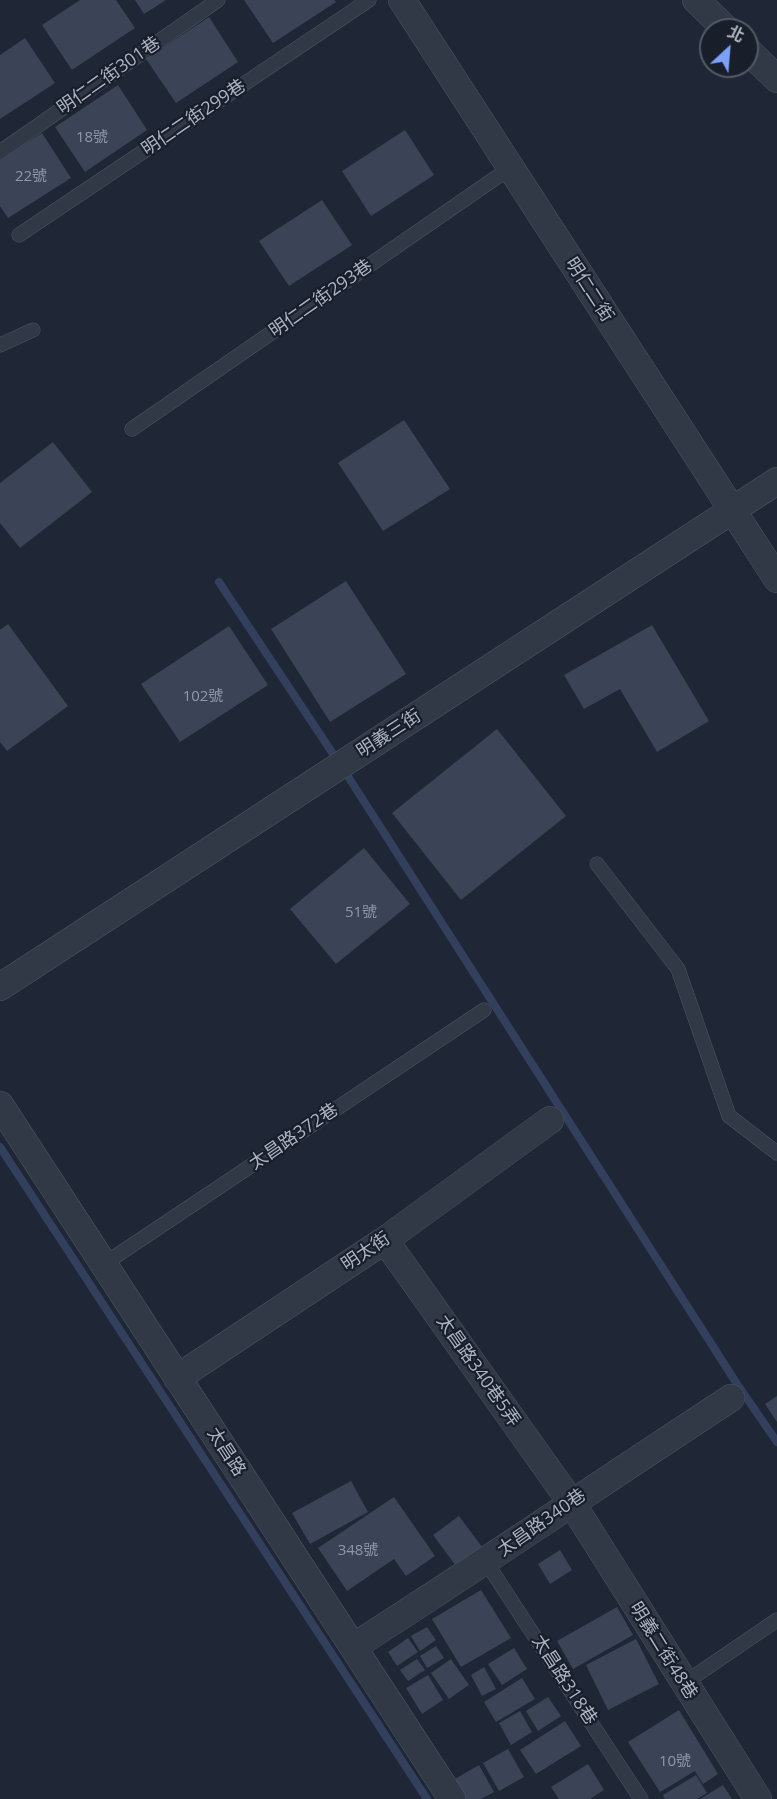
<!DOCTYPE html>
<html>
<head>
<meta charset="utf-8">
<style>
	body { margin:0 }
	#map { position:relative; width:777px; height:1799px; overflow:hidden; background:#1f2635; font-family:"Open Sans","Noto Sans TC",sans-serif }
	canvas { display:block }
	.north { position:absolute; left:699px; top:18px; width:60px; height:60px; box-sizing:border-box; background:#181e2a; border:2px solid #535a67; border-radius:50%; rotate:26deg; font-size:16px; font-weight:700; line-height:24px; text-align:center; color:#acb3c3 }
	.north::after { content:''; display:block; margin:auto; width:21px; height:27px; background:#7da1f8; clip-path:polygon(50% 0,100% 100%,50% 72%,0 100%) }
</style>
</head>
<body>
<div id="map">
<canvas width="777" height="1799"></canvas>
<div class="north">北</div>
</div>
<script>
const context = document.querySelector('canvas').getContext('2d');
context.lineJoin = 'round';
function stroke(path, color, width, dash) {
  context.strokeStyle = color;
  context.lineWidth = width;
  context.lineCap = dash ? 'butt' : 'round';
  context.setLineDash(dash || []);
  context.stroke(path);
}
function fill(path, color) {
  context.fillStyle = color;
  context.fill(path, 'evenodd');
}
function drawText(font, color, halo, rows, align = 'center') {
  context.font = font + ' "Open Sans","Noto Sans TC",sans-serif';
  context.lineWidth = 4.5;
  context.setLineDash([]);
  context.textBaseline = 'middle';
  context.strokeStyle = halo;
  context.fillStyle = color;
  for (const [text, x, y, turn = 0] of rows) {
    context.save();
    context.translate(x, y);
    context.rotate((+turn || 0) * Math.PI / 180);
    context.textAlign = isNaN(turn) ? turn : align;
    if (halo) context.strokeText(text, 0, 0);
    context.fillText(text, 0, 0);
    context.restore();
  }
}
const stream = new Path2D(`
	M219,582L349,778L737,1384L777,1442
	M0,1147L427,1799`);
const building = new Path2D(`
	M80,0H116L135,28L72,70L42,25Z
	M135,0H166L144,14Z
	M244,0H334L336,2L273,43Z
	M209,17L238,62L176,103L146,59Z
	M25,38L55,83L0,119V55Z
	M118,85L147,130L85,172L55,127Z
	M405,130L434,175L371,216L342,171Z
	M42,133L71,178L8,218L0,206V160Z
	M322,200L352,245L289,286L259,241Z
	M404,420L450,489L383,531L338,463Z
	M53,442L92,492L20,548L0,523V483Z
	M346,581L406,674L330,722L271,629Z
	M8,624L68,706L7,751L0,742V630Z
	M652,625L709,721L657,752L620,689L584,709L564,675Z
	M229,626L268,685L180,742L141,684Z
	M497,729L566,816L461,900L392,813Z
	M364,848L410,904L336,964L290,909Z
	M777,1396V1422L765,1404Z
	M351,1481L368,1512L310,1544L292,1513Z
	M394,1497L435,1556L406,1576L394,1559L347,1591L318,1548Z
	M459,1516L485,1551L459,1570L433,1535Z
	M560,1550L572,1570L550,1584L538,1564Z
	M481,1590L511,1638L461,1667L432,1619Z
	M617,1607L633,1635L573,1669L557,1641Z
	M427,1627L436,1640L420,1651L411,1636Z
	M408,1638L418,1652L397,1666L388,1652Z
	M636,1639L659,1684L608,1710L586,1665Z
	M436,1646L444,1658L427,1668L420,1656Z
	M514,1648L527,1669L502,1685L488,1664Z
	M417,1659L425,1670L408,1681L400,1670Z
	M451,1659L469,1685L449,1699L431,1673Z
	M484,1667L496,1689L482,1696L471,1675Z
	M428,1675L443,1700L422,1714L406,1688Z
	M522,1678L535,1699L496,1722L484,1702Z
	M548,1697L561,1716L538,1731L526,1711Z
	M679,1710L718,1774L703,1784L695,1771L660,1792L628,1742Z
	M520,1711L532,1732L511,1745L499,1723Z
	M565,1721L581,1746L536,1774L520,1750Z
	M508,1749L524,1777L499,1791L483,1763Z
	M588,1764L604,1790L590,1799H559L551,1787Z
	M479,1765L494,1792L481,1799H466L455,1779Z
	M696,1775L707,1793L697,1799H665L663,1795Z
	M723,1785L732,1799H700Z`);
const lane = new Path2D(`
	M0,152L218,0
	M19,235L369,0
	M0,345L33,330
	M132,429L510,168
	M597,864L678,969L729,1116L777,1153
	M104,1264L484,1010
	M486,1562L641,1799
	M683,1684L777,1620`);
const street = new Path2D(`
	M402,0L777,579
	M696,0L727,30
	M747,50L777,79
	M0,987L777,481
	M0,1105L452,1799
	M385,1240L571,1502L758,1799
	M177,1378L385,1240L550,1120
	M353,1647C480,1566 604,1481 731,1398`);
const numberNames = [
	["18號",92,138],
	["22號",31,177],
	["102號",203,697],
	["51號",361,913],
	["348號",358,1551],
	["10號",675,1762]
];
const streetNames = [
	["明仁二街301巷",109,76,-35],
	["明仁二街299巷",194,118,-34],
	["明仁二街",589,290,57],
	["明仁二街293巷",321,299,-35],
	["明義三街",389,734,-33],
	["太昌路372巷",294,1137,-34],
	["明太街",366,1252,-34],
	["太昌路340巷5弄",478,1371,55],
	["太昌路",226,1452,57],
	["太昌路340巷",542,1523,-35],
	["明義二街48巷",663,1651,58],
	["太昌路318巷",564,1680,57]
];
stroke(stream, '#32405d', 8);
fill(building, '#3b4456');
stroke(lane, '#4d5361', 15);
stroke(street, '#4d5361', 28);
stroke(lane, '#323946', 14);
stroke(street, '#323946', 27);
drawText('15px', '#9097a8', null, numberNames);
drawText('18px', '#acb3c3', '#181e2a', streetNames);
</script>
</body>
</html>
